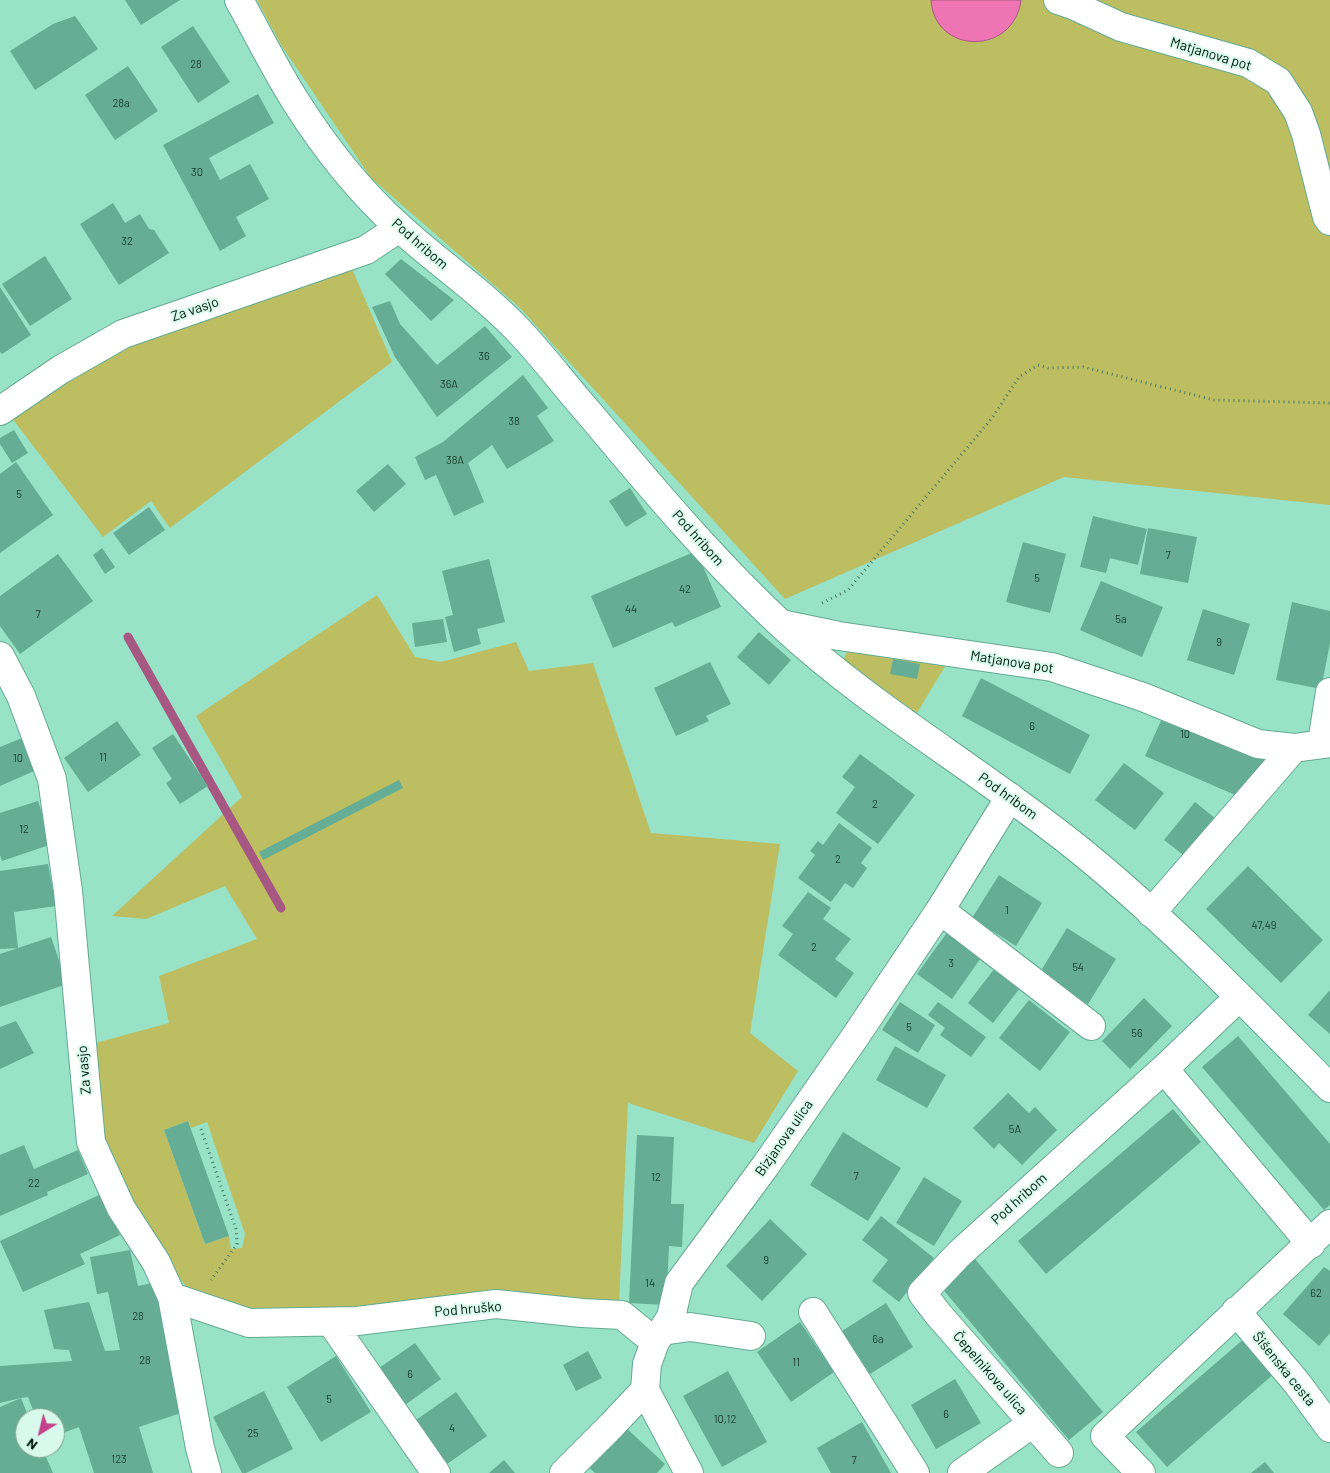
<!DOCTYPE html>
<html>
<head>
<meta charset="utf-8">
<style>
	body { margin:0 }
	#map { position:relative; width:1330px; height:1473px; overflow:hidden; background:#98e2c7; font-family:Barlow,sans-serif }
	canvas { display:block }
	.north { position:absolute; left:15px; top:1408px; width:50px; height:50px; box-sizing:border-box; background:#d7faec; border:1px solid #819f93; border-radius:50%; rotate:216deg; font-size:14px; font-weight:700; line-height:20px; text-align:center; color:#00160d }
	.north::after { content:''; display:block; margin:auto; width:18px; height:22px; background:#c4438b; clip-path:polygon(50% 0,100% 100%,50% 72%,0 100%) }
</style>
</head>
<body>
<div id="map">
<canvas width="1330" height="1473"></canvas>
<div class="north">N</div>
</div>
<script>
const context = document.querySelector('canvas').getContext('2d');
context.lineJoin = 'round';
function fill(path, color) {
  context.fillStyle = color;
  context.fill(path, 'evenodd');
}
function stroke(path, color, width, dash) {
  context.strokeStyle = color;
  context.lineWidth = width;
  context.lineCap = dash ? 'butt' : 'round';
  context.setLineDash(dash || []);
  context.stroke(path);
}
function drawText(font, color, halo, rows, align = 'center') {
  context.font = font + ' Barlow,sans-serif';
  context.lineWidth = 4;
  context.setLineDash([]);
  context.textBaseline = 'middle';
  context.strokeStyle = halo;
  context.fillStyle = color;
  for (const [text, x, y, turn = 0] of rows) {
    context.save();
    context.translate(x, y);
    context.rotate((+turn || 0) * Math.PI / 180);
    context.textAlign = isNaN(turn) ? turn : align;
    if (halo) context.strokeText(text, 0, 0);
    context.fillText(text, 0, 0);
    context.restore();
  }
}
const green = new Path2D(`
	M257,0H931L935,17L987,41C1006,32 1018,21 1021,0H1330V505L1064,477L785,599L519,307L371,178L281,45Z
	M352,269L392,362L170,528L151,501L103,537L11,417L91,364L135,340Z
	M377,595L415,657L441,662L516,642L529,671L593,663L651,833L780,844L750,1033L798,1071L754,1143L628,1103L619,1304L258,1316L194,1294L185,1285L163,1257L103,1147L92,1044L169,1023L159,976L257,939L225,886L146,919L112,916L242,797L196,716ZM188,1121L191,1128L207,1122L245,1234L242,1248L231,1249L229,1236L205,1244L164,1130Z
	M849,648L947,663L917,713L842,663Z`);
const water = new Path2D(`
	M931,0H1021C1014,56 934,55 931,0Z`);
const stream = new Path2D(`
	M128,637L281,908`);
const building = new Path2D(`
	M125,0H180L141,25Z
	M75,16L98,49L35,90L10,51L53,24Z
	M193,26L230,82L198,103L161,47Z
	M128,66L158,111L115,140L85,95Z
	M258,94L274,123L209,158L220,180L250,164L269,199L236,217L246,236L220,251L163,145Z
	M113,203L125,223L140,214L149,229L154,230L169,253L119,285L80,224Z
	M45,256L72,299L30,326L2,284Z
	M401,259L454,300L431,321L385,274Z
	M0,287L31,335L2,354L0,352Z
	M390,301L400,324L437,365L485,326L512,357L437,417L395,357L372,307Z
	M523,375L548,408L537,416L554,441L507,469L492,445L468,463L484,502L454,516L436,475L425,480L415,457L443,442Z
	M14,430L28,453L12,463L0,444V438Z
	M16,462L53,515L0,553V474Z
	M388,464L406,484L374,512L356,491Z
	M630,488L647,514L626,527L609,501Z
	M149,507L165,530L129,555L113,533Z
	M1093,516L1147,529L1138,565L1110,558L1106,573L1080,567Z
	M1148,528L1197,537L1188,583L1140,574Z
	M1023,542L1066,554L1050,613L1006,602Z
	M102,548L115,567L105,574L93,555Z
	M696,551L721,607L675,627L672,622L613,648L591,596Z
	M58,554L93,601L20,654L0,626V596Z
	M489,559L505,622L477,629L481,644L454,652L445,617L453,615L442,571Z
	M1101,581L1163,607L1142,657L1080,630Z
	M1292,602L1330,611V643L1321,689L1276,680Z
	M1203,609L1250,624L1234,675L1187,660Z
	M443,619L447,642L415,647L412,623Z
	M759,632L791,660L769,685L737,657Z
	M893,659L920,664L917,679L890,674Z
	M710,662L731,704L706,716L709,721L676,736L654,688Z
	M981,678L1090,735L1070,774L962,716Z
	M1165,712L1266,756L1247,800L1145,756Z
	M117,721L141,755L88,792L64,758Z
	M173,734L208,786L180,804L166,783L172,779L152,748Z
	M27,736L41,768L0,786V747Z
	M860,754L915,795L878,844L836,813L855,787L842,777Z
	M1124,763L1164,793L1135,830L1095,800Z
	M399,780L403,788L263,860L259,852Z
	M38,801L52,844L2,861L0,855V813Z
	M1195,802L1216,819L1186,857L1164,840Z
	M839,823L872,848L861,863L867,868L853,888L845,883L831,902L798,878L815,855L810,851L818,841L823,845Z
	M48,864L56,906L14,912L18,948L0,949V871Z
	M1248,866L1323,940L1281,983L1206,909Z
	M999,875L1042,903L1016,946L972,918Z
	M808,892L831,908L823,919L851,939L835,959L854,973L836,998L778,955L793,934L782,926Z
	M951,927L985,952L952,999L917,974Z
	M1067,928L1116,959L1088,1004L1039,974Z
	M51,937L67,984L0,1007V954Z
	M995,968L1020,988L993,1023L968,1003Z
	M1330,990V1034L1308,1015Z
	M1144,998L1172,1026L1130,1069L1102,1041Z
	M1029,1000L1070,1032L1040,1071L999,1038Z
	M900,1002L935,1025L918,1053L882,1030Z
	M938,1002L986,1037L971,1057L940,1035L945,1028L928,1015Z
	M16,1021L34,1053L0,1069V1027Z
	M1238,1036L1330,1144V1205L1324,1210L1202,1067Z
	M895,1046L946,1075L927,1108L876,1080Z
	M1008,1093L1029,1113L1035,1107L1057,1130L1022,1165L999,1143L994,1149L973,1128Z
	M1173,1109L1201,1142L1046,1274L1018,1241Z
	M188,1121L229,1236L205,1244L164,1130Z
	M843,1132L901,1168L868,1221L810,1185Z
	M637,1135L674,1137L671,1204H684L682,1247L669,1246L666,1305L629,1303Z
	M24,1145L34,1169L78,1150L88,1174L47,1192L48,1195L0,1216V1155Z
	M924,1177L962,1201L934,1246L896,1223Z
	M101,1194L120,1235L80,1254L85,1264L23,1292L0,1241Z
	M881,1216L934,1258L899,1302L872,1281L888,1260L862,1240Z
	M770,1219L807,1254L762,1301L726,1266Z
	M130,1250L138,1286L157,1282L184,1412L139,1427L153,1473H94L79,1427L55,1436V1418H36L28,1397L21,1398L29,1418H25V1448H42L53,1473H0V1407L21,1398L0,1403V1366L72,1361L69,1350L54,1349L44,1310L89,1302L105,1351L120,1350L108,1292L97,1294L90,1257Z
	M975,1259L1103,1412L1069,1440L941,1287Z
	M1324,1267L1330,1271V1333L1319,1346L1283,1314Z
	M886,1303L913,1347L870,1374L842,1331Z
	M800,1322L834,1372L791,1402L757,1352Z
	M1246,1337L1276,1372L1167,1467L1136,1432Z
	M415,1343L441,1379L405,1405L379,1368Z
	M588,1351L602,1378L576,1391L563,1365Z
	M336,1356L371,1412L321,1442L287,1387Z
	M728,1371L767,1442L722,1467L683,1396Z
	M955,1379L981,1423L936,1449L911,1405Z
	M264,1391L293,1449L246,1473H242L213,1417Z
	M456,1392L487,1436L447,1464L416,1420Z
	M862,1422L891,1473H831L817,1448Z
	M623,1425L665,1464L657,1473H595L586,1465Z
	M504,1460L515,1473H489Z
	M1265,1462L1274,1473H1251Z`);
const path = new Path2D(`
	M822,603L848,590L992,418L1019,377L1038,365L1048,368L1083,367L1214,400L1330,403
	M201,1129L236,1229L237,1244L211,1280`);
const minor = new Path2D(`
	M239,0C258,34 275,69 296,102C325,148 359,191 400,228C438,263 482,292 518,330C543,356 565,386 589,413C650,486 713,561 783,626C875,711 985,773 1082,852C1170,924 1250,1007 1330,1088
	M1058,0L1073,5L1121,27L1248,63L1278,81L1298,112L1306,134L1327,217L1330,221
	M0,411L60,370L123,334L366,250L399,228
	M781,624L839,636L1052,667L1143,697L1258,744L1294,748L1330,743
	M0,656L21,696L52,779L68,891L91,1142L121,1208L156,1262L172,1297L200,1448L207,1473
	M1322,743L1330,692
	M940,910L1091,1026
	M1151,913L1294,748
	M1164,1069L1311,1244
	M172,1297L249,1323L357,1321L496,1304L582,1313L622,1315L655,1342
	M1236,1311L1297,1383L1330,1428
	M813,1312L915,1473
	M331,1322L436,1473
	M662,1331L690,1327L751,1336
	M645,1390L689,1473
	M1059,1453L938,1314L922,1293L959,1254L1164,1069L1239,997
	M564,1473L612,1425L645,1390L647,1364L655,1342L671,1317L679,1283L766,1165L855,1037L940,910L1010,797
	M962,1473L1033,1423
	M1141,1473L1105,1436L1330,1224`);
const numberNames = [
	["28",196,64],
	["28a",121,103],
	["30",197,172],
	["32",127,241],
	["36",484,356],
	["36A",449,384],
	["38",514,421],
	["38A",455,460],
	["5",19,494],
	["7",1168,555],
	["5",1037,578],
	["42",685,589],
	["44",631,609],
	["7",38,614],
	["5a",1121,619],
	["9",1219,642],
	["6",1032,726],
	["10",1185,734],
	["11",103,757],
	["10",18,758],
	["2",875,804],
	["12",24,829],
	["2",838,859],
	["1",1007,910],
	["47,49",1264,925],
	["2",814,947],
	["3",951,963],
	["54",1078,967],
	["5",909,1027],
	["56",1137,1033],
	["5A",1015,1129],
	["7",856,1176],
	["12",656,1177],
	["22",34,1183],
	["9",766,1260],
	["14",650,1283],
	["62",1316,1293],
	["28",138,1316],
	["6a",878,1339],
	["28",145,1360],
	["11",796,1362],
	["6",410,1374],
	["5",329,1399],
	["6",946,1414],
	["10,12",725,1419],
	["4",452,1428],
	["25",253,1433],
	["123",119,1459],
	["7",854,1460]
];
const streetNames = [
	["Matjanova pot",1211,54,17],
	["Pod hribom",420,244,41],
	["Za vasjo",195,309,-19],
	["Pod hribom",698,538,48],
	["Matjanova pot",1012,662,9],
	["Pod hribom",1008,796,36],
	["Za vasjo",84,1070,-95],
	["Bizjanova ulica",784,1138,-55],
	["Pod hribom",1019,1199,-42],
	["Pod hruško",468,1309,-5],
	["Šišenska cesta",1284,1369,51],
	["Čepelnikova ulica",990,1373,49]
];
fill(green, '#bdbe61');
fill(water, '#ef74b4');
stroke(water, '#a75882', 1);
stroke(stream, '#a75882', 9);
fill(building, '#65ad94');
stroke(minor, '#62ab92', 30);
stroke(path, '#4b7b69', 3, [1, 4]);
stroke(minor, '#fff', 28);
drawText('11px', '#193c2f', null, numberNames);
drawText('14px', '#00160d', '#d7faec', streetNames);
</script>
</body>
</html>
